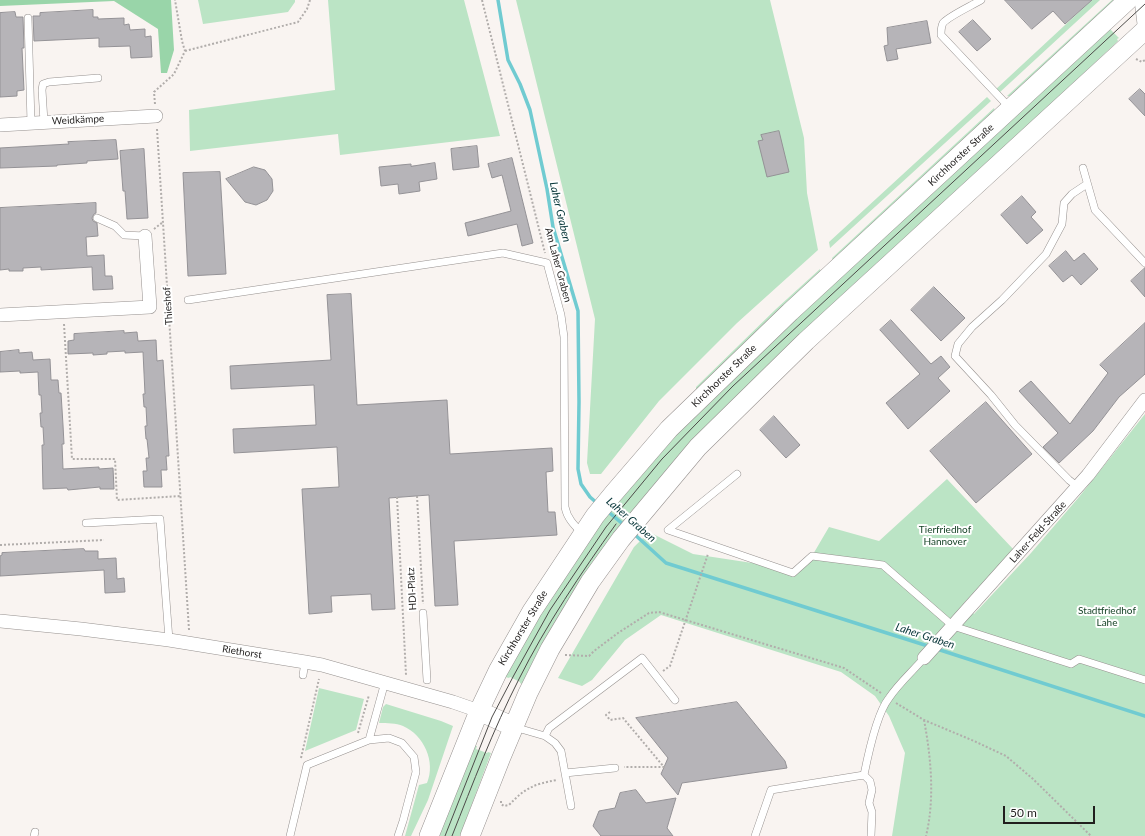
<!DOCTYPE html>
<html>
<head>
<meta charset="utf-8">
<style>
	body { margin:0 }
	#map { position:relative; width:1145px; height:836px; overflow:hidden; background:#f9f4f1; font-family:Lato,sans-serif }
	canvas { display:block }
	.scale { position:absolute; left:1003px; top:806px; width:92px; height:18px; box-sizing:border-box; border:2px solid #211f1e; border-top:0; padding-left:5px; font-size:12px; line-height:14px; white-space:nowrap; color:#211f1e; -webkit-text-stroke:3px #fff; paint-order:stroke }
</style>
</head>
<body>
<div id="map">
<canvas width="1145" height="836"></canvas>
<div class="scale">50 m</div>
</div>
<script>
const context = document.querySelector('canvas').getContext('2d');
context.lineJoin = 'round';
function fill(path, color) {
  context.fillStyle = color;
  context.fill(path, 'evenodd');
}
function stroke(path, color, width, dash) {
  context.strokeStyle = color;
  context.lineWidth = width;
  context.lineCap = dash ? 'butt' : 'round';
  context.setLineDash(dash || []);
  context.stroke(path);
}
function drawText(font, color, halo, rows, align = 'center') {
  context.font = font + ' Lato,sans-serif';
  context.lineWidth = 4;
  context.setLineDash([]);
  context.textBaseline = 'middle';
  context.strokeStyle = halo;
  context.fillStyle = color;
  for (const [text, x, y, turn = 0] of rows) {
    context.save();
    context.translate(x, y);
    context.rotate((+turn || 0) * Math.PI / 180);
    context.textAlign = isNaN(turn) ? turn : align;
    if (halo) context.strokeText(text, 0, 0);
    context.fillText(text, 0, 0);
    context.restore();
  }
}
const green = new Path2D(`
	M198,0H295V2L288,12L203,24Z
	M328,0H464L500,136L340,155L338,134L190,151L189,110L335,90Z
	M516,0H770L804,138L807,193L818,250L737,323L659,401L601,474H590L587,463L595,319Z
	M1092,0H1100L999,93L995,90Z
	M1112,0H1116L1013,97L1007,96Z
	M1108,27L1119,38L1117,39L1118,41L708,428L524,685L520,683V682L510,677L509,678L505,677L526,636L575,556L665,442Z
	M987,97L991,101L830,248L829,242Z
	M994,108L996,114L833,262L832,258Z
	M820,269L821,275L696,390V387L776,309Z
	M1145,414V836H892L905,753L889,716L875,696L841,672L661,615L625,640L592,680L582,686L558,678L634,547L649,532L693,554L772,566L793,573L812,556L829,527L879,541L947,479L1014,550L964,603L974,614L1031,553L1079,497Z
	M319,688L364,699L356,730L305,751Z
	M386,704L441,721L453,726L428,800L411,836H405L419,785L427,783C436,762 424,735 403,726C396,723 387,723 379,723L383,707Z
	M472,745L477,746L476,749L487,753L488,752L491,753L460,836H437Z`);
const forest = new Path2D(`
	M0,0H171L174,50L167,73H161L158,29L114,1L0,6Z`);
const stream = new Path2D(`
	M498,0L508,60L520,84L530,110L547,189L553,227L578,311L579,402L578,469L581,484L590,497L598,504
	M606,510L624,525
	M633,533L666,563L931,647
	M937,649L1145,716`);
const building = new Path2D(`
	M1005,0H1092L1065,24L1053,11L1032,29Z
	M93,10V17H98V19L124,18V25L129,24L130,30L145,29V37L151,36L152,57L131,58L130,46L99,47V38L34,41L33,16H40V13Z
	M15,12L16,17H23L24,48H22L24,90L17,91V96L0,97V13Z
	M973,20L991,39L977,51L959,32Z
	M927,21L931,43L896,49L898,59L887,61L884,46L888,45L887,28Z
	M1140,89L1145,94V116L1129,99Z
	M779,131L789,172L767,177L758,141L763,140L761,135Z
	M116,140L118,159L87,161V163L57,165V166L0,168V148L69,144L68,142Z
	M477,146L479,167L453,170L451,149Z
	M144,149L148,218L127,219L125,191H123L120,151Z
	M512,158L533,243L522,246L517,224L468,236L465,223L511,211L502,175L492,178L488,164Z
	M435,163L437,179L419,182L420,191L399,194L398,184L381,186L379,167L411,164V166Z
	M254,167L265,170L272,179L273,191L267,200L256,205L245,202L226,179Z
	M220,172L226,274L188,276L183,173Z
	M1022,196L1036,212L1031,217L1043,230L1027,244L1001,215Z
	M96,203V213L94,214L92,218L93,221L97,223L98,236L86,237L87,256L104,255L105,276H112L113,289L93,290L92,267L41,270V267L23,268V271H9V269L0,270V208Z
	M1066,251L1074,261L1084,253L1098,269L1081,285L1072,275L1063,282L1049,266Z
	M1145,268V297L1131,281Z
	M934,287L965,318L941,341L911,310Z
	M351,294L357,405L447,400L450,454L552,448L553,471L546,472L548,512H555L557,535L454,541L458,605L435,606L429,495L389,498L395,609L372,610L371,594L331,596L332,612L309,614L302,489L339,487L337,447L234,453L233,429L316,425L314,385L231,389L230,366L331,360L327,295Z
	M891,320L931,364L941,356L950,367L938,378L950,391L908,429L886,403L920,374L880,330Z
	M1145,323V374L1119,397L1093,431L1059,463L1043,447L1058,433L1019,391L1031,381L1070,424L1108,373L1100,365Z
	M124,331V333L137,332L138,341L156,340L157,361L163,360L169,456H166L167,470H161L162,487H144L143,471H147L146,458H149L147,439H146L145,426H147L146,407H144L143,394H145L143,352L125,353V351L107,352V354L93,355V353L68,354V341L74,340V334Z
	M19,350V353L32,352L33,360L50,359L51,380H58L59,393H61L63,425L64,444H62L63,469L99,467V469L113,468L114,489H100V487L68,490L67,488L43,489L42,445H44L43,427H41L40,413H42L41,395H39L38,372L20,373V371L0,372V352Z
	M986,402L1032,454L976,503L930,451Z
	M774,416L800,445L786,458L760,430Z
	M84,549L85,551H98V559L116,558L117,579L124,578L125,592L105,593L104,570L0,576V556L2,555V553Z
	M737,702L785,761L787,768L682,783L678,795L661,774L668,758L636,718Z
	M636,790L646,803L676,798L667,828L673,836H601L593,826L599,811L615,808L620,793Z`);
const path = new Path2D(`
	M482,0L545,253
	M185,51L298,22L307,9L310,0
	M1136,59L1142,62L1145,60
	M155,104L154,92L174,74L185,51L182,41L175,0
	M157,129L189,630
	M154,229L163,222
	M64,324L72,459H115L117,500L180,496
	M417,496L423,604
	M397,497L406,675
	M0,545L104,540
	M565,655L589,656L594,651L618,633L649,613L659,612L844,668L881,693
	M663,671L670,666L708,554
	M896,703L924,720L974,741L1006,756L1033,779L1091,836
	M610,712L606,715L610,720L623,718L664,767H624
	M924,720C931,757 935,799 926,836
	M358,733L369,695
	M301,758L319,679
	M501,801V804L504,806L509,805C525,788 534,784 557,780`);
const lane = new Path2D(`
	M981,0C973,5 949,16 943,23C941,27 941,31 941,35L1010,108
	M28,18L31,123
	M44,122L42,90L43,84L49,82L98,78
	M1083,168L1095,210L1145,263
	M97,218L115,226L124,235L145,236
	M188,300L503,253L547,263L561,315L564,337L565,507C567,518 574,525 582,533
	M737,474L668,530L793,573L812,556L883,565L953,626L1071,664L1079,659L1145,680
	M1078,487L1069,480L1015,425L991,395L955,356L958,344L972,327L1002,300L1046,254L1062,224L1064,203L1072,194L1087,184
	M86,523L160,519L169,640
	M423,613L427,680
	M303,675L305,662
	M514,727L545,736L555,743L561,751L571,806
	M545,736L549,728L642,658L675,700
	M369,740L385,682
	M565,773L615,768
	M864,775C868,755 877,713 889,698C899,683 913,671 924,658
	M864,775L870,781L872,790L869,803L872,812L871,836
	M34,836L35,832
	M290,836L307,765L369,740L389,738L402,743L414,757L416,772L403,821L398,836
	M755,836L771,790L864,775`);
const street = new Path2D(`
	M1141,0L1145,32
	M0,125L156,116
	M0,315L150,307L145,236
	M0,621L81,629L169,640L305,662L322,665L453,702L479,711
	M924,658L1088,475L1145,400`);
const secondary = new Path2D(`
	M479,711L514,727
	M429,836L479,711L498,671L532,611L595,516L613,494L669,429L790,312L1128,0
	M470,836L501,757L528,693L550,649L590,582L621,539L698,447L806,341L1145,30`);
const tram = new Path2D(`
	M445,836L492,717L514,675L550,610L606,527L662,459L733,386L1145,4
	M452,836C473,783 493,730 519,679C546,625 581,573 616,524`);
const streetNames = [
	["Weidkämpe",78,120,-3],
	["Kirchhorster Straße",961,155,-43],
	["Am Laher Graben",558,265,75],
	["Thieshof",168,306,-94],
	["Kirchhorster Straße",724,376,-44],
	["Laher-Feld-Straße",1038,532,-48],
	["HDI-Platz",412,589,-93],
	["Kirchhorster Straße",523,628,-59],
	["Riethorst",242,652,9]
];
const parkNames = [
	["Tierfriedhof",945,530],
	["Hannover",945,542],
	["Stadtfriedhof",1107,611],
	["Lahe",1107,623]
];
const waterNames = [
	["Laher Graben",560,212,77],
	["Laher Graben",631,520,41],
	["Laher Graben",925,636,18]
];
fill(green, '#bbe4c5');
fill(forest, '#99d5a9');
stroke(stream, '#70cbd1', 3.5);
fill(building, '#b6b4b8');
stroke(building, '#949296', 1);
stroke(lane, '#96918f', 8);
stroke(street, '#96918f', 14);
stroke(secondary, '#96918f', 20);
stroke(path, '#b1adab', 2, [2, 2]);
stroke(lane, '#fff', 7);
stroke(street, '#fff', 13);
stroke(secondary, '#fff', 19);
stroke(tram, '#4e4c4a', 1);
drawText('10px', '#211f1e', '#fff', streetNames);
drawText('10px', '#113f22', '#fff', parkNames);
drawText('italic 11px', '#083639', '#fff', waterNames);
</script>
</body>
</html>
